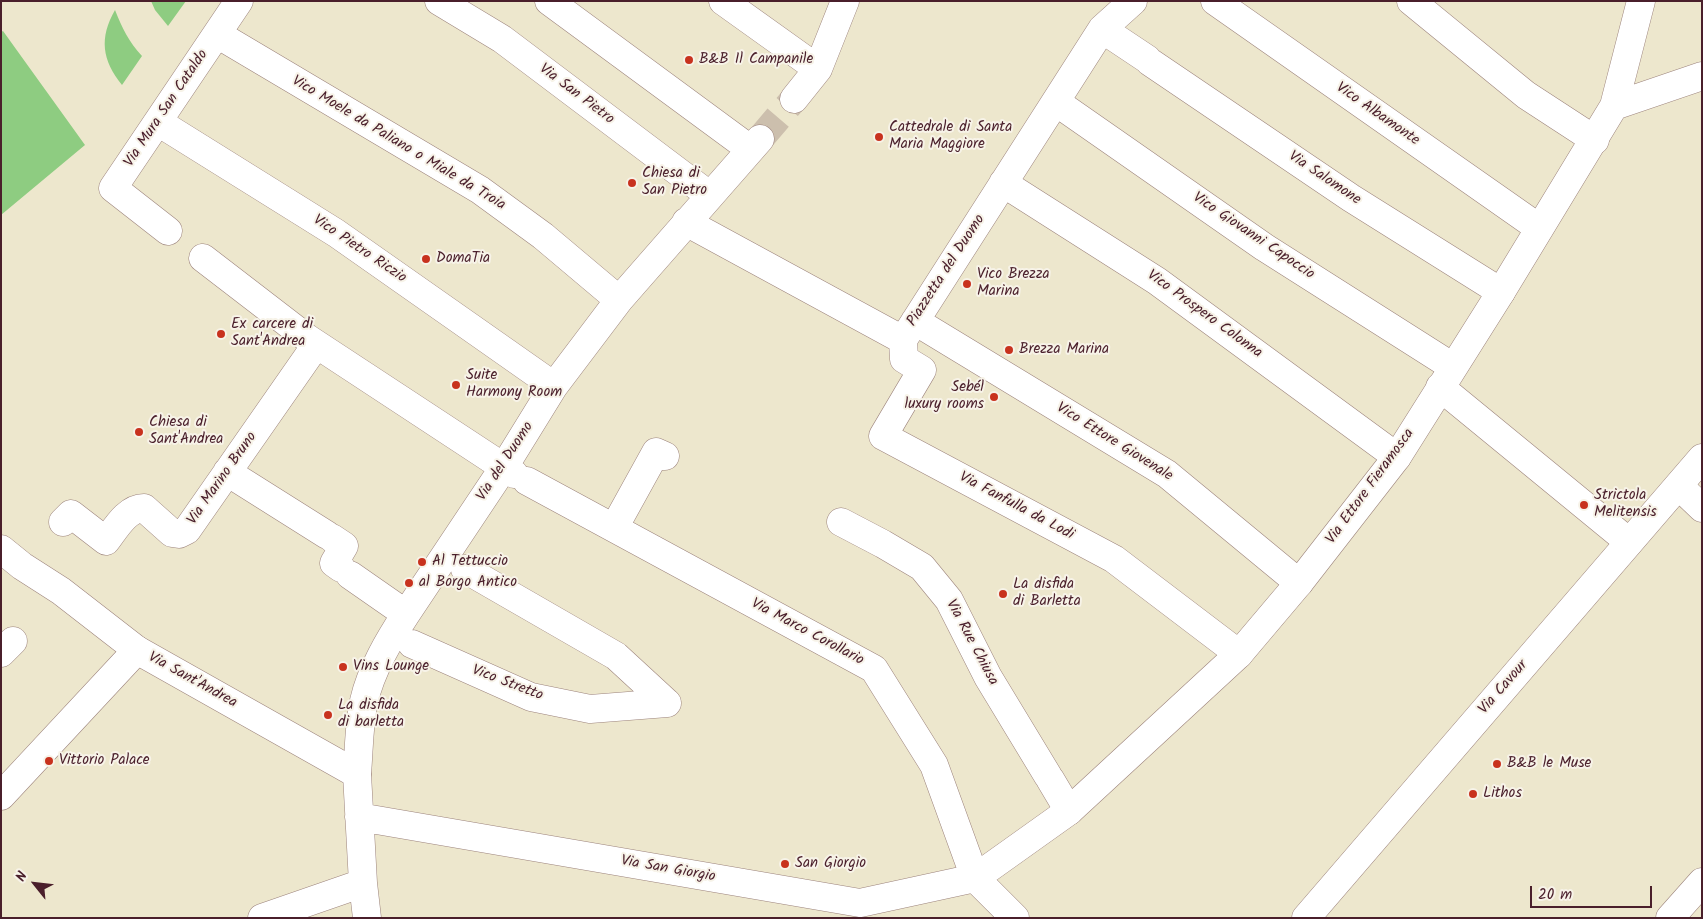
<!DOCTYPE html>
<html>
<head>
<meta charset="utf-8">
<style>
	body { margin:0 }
	#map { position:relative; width:1703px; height:919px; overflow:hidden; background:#ede7cd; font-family:Kalam,sans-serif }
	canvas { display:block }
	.frame { position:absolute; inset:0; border:2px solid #4a1f2b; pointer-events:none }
	.north { position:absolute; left:10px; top:859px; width:50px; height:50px; -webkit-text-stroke:4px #f7f3e8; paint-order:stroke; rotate:299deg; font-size:14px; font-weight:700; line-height:20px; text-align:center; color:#4a1f2b }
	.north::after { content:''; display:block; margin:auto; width:18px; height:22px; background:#4a1f2b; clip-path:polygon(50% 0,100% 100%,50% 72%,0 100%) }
	.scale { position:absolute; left:1530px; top:886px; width:122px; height:22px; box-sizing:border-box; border:2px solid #4a1f2b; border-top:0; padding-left:6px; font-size:15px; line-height:18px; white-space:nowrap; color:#4a1f2b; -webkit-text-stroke:4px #f7f3e8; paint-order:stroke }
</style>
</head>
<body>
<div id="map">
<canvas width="1703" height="919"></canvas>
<div class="frame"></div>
<div class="north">N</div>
<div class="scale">20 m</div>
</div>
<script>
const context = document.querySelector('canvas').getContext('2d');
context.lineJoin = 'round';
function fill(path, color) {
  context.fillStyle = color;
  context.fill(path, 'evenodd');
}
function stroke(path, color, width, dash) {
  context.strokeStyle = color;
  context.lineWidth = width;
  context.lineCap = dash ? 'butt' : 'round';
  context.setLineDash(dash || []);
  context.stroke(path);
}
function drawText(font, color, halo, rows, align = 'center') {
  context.font = font + ' Kalam,sans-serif';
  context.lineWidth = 4;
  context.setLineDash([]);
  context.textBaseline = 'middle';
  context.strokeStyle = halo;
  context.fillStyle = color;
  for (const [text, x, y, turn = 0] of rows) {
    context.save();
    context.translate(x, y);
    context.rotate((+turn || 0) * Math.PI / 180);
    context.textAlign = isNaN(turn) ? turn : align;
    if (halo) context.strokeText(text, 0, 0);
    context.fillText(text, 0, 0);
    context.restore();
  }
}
const green = new Path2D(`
	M151,1H186L168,26L155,10Z
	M115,10C122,28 129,42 142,56L122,85C102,60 99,38 115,10Z
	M3,31L85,145L1,215V32Z`);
const pedestrianTunnel = new Path2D(`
	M760,139L794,99`);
const pedestrian = new Path2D(`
	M439,1L502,39L709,195
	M549,1L750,149
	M723,1L818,69
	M1215,1L1539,228
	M1411,1L1526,95L1595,140
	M1102,29L1147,59
	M217,34L480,190L543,236L619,300
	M1150,62L1351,198L1501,292
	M794,99L818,69L845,1
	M1056,102L1264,247L1453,367
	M158,122L336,233L554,386
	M1003,183L1157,281L1397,457
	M686,222L903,340L1102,29L1133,1
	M168,231L113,188L239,1
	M203,258L307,338L514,474
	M915,321L1167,474L1299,583
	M903,340L904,359L922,370L883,436L1114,559L1239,654
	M1440,387L1629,542
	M227,472L327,535
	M527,481L874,669L934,765L975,878
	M63,522L71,514L106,541C116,528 127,508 144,508L172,533L179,534L187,530L316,345
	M841,522L883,544L922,567L949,600L988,677L1048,776
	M614,528L656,452L665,456
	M332,538L344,546L334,563L341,568
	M465,569L616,656L667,703
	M350,575L406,614
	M412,644L531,697L590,709L667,703
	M1,653L13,641
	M357,774C359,751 359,722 364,701C371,670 389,640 406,614L504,467L554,386L619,300L760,139
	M1050,779L1069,811
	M1,796L137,650`);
const minor = new Path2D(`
	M1614,106L1702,76
	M1679,486L1702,508
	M1,549L22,566L61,591L137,650L357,774L363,883L367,918
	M359,817L860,903L975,878L1069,811L1239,654L1299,583L1397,457L1501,292L1614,106L1641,1
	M975,878L1015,918
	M262,918L363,883
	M1670,918L1702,882`);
const tertiary = new Path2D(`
	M1306,918L1702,458`);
const markers = [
	[689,60,5,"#c8321e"],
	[879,137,5,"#c8321e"],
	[632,183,5,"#c8321e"],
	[426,259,5,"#c8321e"],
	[967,284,5,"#c8321e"],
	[221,334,5,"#c8321e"],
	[1009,350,5,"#c8321e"],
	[456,385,5,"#c8321e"],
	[994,397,5,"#c8321e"],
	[139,432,5,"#c8321e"],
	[1584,505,5,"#c8321e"],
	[422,562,5,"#c8321e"],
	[409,583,5,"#c8321e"],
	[1003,594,5,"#c8321e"],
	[343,667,5,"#c8321e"],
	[328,715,5,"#c8321e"],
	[49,761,5,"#c8321e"],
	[1497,764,5,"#c8321e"],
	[1473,794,5,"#c8321e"],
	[785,864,5,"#c8321e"]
];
const poiNames = [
	["B&B Il Campanile",699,60],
	["Cattedrale di Santa",889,128],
	["Maria Maggiore",889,145],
	["Chiesa di",642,174],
	["San Pietro",642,191],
	["DomaTia",436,259],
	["Vico Brezza",977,275],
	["Marina",977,292],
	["Ex carcere di",231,325],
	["Sant'Andrea",231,342],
	["Brezza Marina",1019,350],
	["Suite",466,376],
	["Harmony Room",466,393],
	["Sebél",984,388,"right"],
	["luxury rooms",984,405,"right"],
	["Chiesa di",149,423],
	["Sant'Andrea",149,440],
	["Strictola",1594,496],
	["Melitensis",1594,513],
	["Al Tettuccio",432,562],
	["al Borgo Antico",419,583],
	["La disfida",1013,585],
	["di Barletta",1013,602],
	["Vins Lounge",353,667],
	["La disfida",338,706],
	["di barletta",338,723],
	["Vittorio Palace",59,761],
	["B&B le Muse",1507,764],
	["Lithos",1483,794],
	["San Giorgio",795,864]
];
const streetNames = [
	["Via San Pietro",576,95,37],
	["Via Mura San Cataldo",167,109,-56],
	["Vico Albamonte",1377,115,35],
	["Vico Moele da Paliano o Miale da Troia",398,144,31],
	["Via Salomone",1324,179,34],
	["Vico Giovanni Capoccio",1253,237,34],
	["Vico Pietro Riczio",359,250,34],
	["Piazzetta del Duomo",947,271,-57],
	["Vico Prospero Colonna",1204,315,36],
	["Vico Ettore Giovenale",1114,443,32],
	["Via del Duomo",506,462,-57],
	["Via Marino Bruno",223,479,-55],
	["Via Ettore Fieramosca",1371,487,-54],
	["Via Fanfulla da Lodi",1016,507,28],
	["Via Marco Corollario",807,633,28],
	["Via Rue Chiusa",971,643,62],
	["Via Sant'Andrea",192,681,29],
	["Vico Stretto",507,684,21],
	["Via Cavour",1504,688,-49],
	["Via San Giorgio",668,870,10]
];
fill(green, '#8ecc81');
stroke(pedestrianTunnel, '#ccbfad', 28, [28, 14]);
stroke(pedestrian, '#9c837c', 29);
stroke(minor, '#9c837c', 29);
stroke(tertiary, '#9c837c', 29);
stroke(pedestrian, '#fff', 28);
stroke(minor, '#fff', 28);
stroke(tertiary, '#fff', 28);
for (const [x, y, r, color] of markers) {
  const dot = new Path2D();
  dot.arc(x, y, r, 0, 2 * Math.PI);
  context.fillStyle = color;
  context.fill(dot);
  stroke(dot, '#f7f3e8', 2);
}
drawText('15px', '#4a1f2b', '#f7f3e8', poiNames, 'left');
drawText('15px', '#4a1f2b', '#f7f3e8', streetNames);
</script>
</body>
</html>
